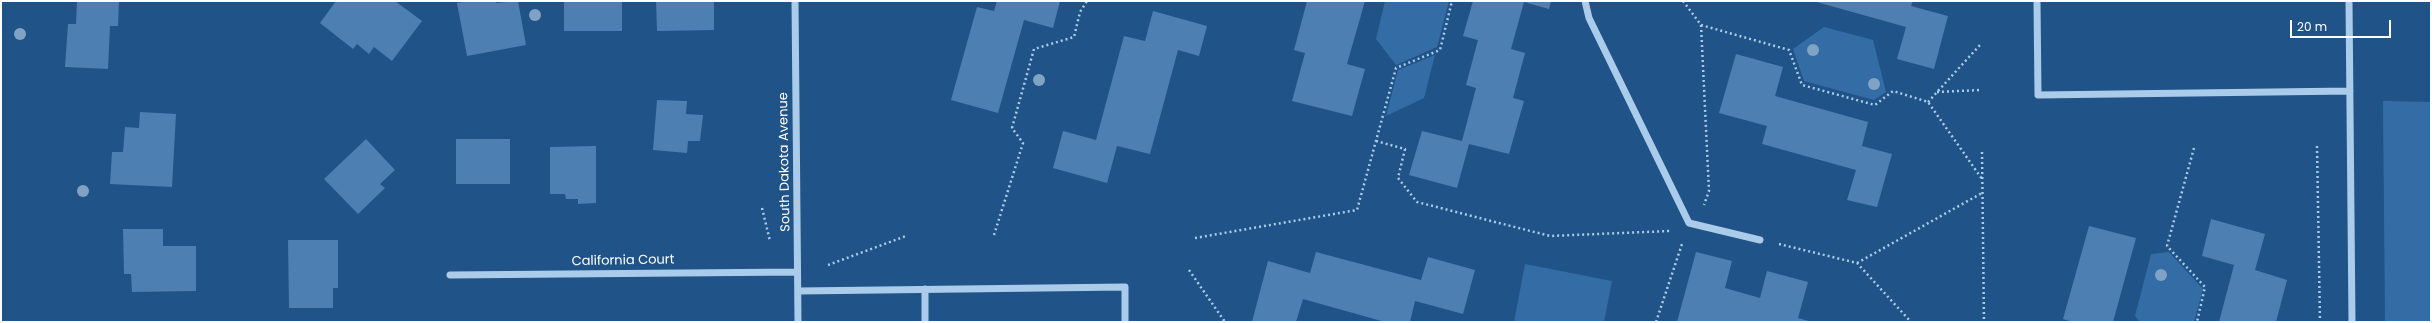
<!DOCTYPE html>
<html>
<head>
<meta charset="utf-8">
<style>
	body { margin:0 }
	#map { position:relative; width:2432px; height:323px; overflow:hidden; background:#205387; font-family:Poppins,sans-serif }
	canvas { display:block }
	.frame { position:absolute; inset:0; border:2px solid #fff; pointer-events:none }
	.scale { position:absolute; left:2290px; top:20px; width:101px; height:18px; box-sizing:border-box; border:2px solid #fff; border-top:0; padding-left:5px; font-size:12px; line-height:14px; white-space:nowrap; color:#fff; -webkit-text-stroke:3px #205387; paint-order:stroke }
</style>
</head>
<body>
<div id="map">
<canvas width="2432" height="323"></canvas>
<div class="frame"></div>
<div class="scale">20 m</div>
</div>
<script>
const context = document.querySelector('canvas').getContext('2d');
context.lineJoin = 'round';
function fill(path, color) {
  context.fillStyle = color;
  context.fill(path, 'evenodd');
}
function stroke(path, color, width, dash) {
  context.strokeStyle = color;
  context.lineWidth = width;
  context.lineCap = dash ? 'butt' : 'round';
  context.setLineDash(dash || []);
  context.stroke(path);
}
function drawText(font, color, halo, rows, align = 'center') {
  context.font = font + ' Poppins,sans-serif';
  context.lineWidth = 3;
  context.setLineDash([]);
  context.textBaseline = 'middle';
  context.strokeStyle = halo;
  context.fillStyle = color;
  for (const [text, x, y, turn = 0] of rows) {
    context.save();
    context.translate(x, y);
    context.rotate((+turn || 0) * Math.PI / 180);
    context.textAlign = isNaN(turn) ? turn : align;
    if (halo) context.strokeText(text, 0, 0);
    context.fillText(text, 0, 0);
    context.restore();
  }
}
const green = new Path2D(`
	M1385,1H1449L1437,47L1396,65L1376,39Z
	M1824,27L1873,40L1886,92L1874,100L1804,81L1793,49Z
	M1435,55L1424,98L1386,116L1398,70Z
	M2383,101L2431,102V322H2385Z
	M2169,252L2203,289L2194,322H2140L2135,316L2151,254Z
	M1525,264L1612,281L1604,322H1514Z`);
const building = new Path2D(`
	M77,1H119L118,26H110L108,69L65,67L68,24H76Z
	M336,1H395L422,21L392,61L374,47L369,54L357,44L353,49L320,23Z
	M469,1H495L496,3L518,1L526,45L467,56L457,3Z
	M564,1H622V31H564Z
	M656,1H714V30L657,31Z
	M997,1H1060L1053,28L1024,20L998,113L951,100L977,7L994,11Z
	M1307,1H1365L1347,64L1365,69L1352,116L1292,101L1305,53L1294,50Z
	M1473,1H1551L1549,9L1524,2L1511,49L1525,53L1513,98L1524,101L1509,154L1469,144L1457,188L1409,175L1422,131L1462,141L1476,88L1466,85L1478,40L1463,36Z
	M1813,1H1913L1911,6L1948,16L1934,69L1897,59L1906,27Z
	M1153,11L1207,26L1199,56L1178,50L1150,154L1117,146L1107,183L1053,168L1063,131L1096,140L1124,36L1145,41Z
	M1736,54L1783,67L1775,96L1868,122L1862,146L1892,154L1877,207L1847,200L1856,170L1762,144L1767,126L1719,113Z
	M657,100L687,101L686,114L703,115L700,141H688L687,153L653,150Z
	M140,112L176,114L172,187L110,184L112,152H123L125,127L139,128Z
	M366,139L395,170L380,184L385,188L358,214L324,179Z
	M456,139H510V184H456Z
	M596,146V203L578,204V199H566L565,194H550V147Z
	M2211,219L2265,234L2255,270L2287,280L2276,322H2219L2234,265L2202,256Z
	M2089,226L2136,238L2113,322H2073L2063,319Z
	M123,229H163V246H196V291L132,292L131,274H124Z
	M288,240H338V288H333V308H289Z
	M1316,252L1421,280L1428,257L1475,270L1463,314L1415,301L1410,322H1385L1303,299L1296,322H1252L1268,261L1310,273Z
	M1696,252L1732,261L1725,288L1760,298L1767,271L1808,282L1798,318L1812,322H1677Z`);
const path = new Path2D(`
	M1683,1L1701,25L1709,191L1704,205
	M1701,25L1789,50L1802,85L1875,105L1893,91L1928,102L1982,179
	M1937,92L1981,90
	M1928,102L1980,45
	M1376,141L1405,149L1398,178L1417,202L1550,236L1670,231
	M2317,146L2320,322
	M2194,148L2167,246L2205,287L2197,322
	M1982,152L1984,322
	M762,208L770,241
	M994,235L1023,143L1012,128L1034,49L1074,37L1080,12L1087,1
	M1195,238L1357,210L1396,68L1440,50L1452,1
	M1779,244L1857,263L1911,322
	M1857,263L1982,193
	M828,265L906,236
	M1189,270L1225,322
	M1656,322L1682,244`);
const minor = new Path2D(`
	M795,1L798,322
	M1585,1L1589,18L1689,223L1760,240
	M2037,1L2038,95L2350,91
	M2349,1L2352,322
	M450,275L797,272
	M925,289V322
	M798,291L1125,287V322`);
const trees = [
	[535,15],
	[20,34],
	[1813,50],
	[1039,80],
	[1874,84],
	[83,191],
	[2161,275]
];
const streetNames = [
	["South Dakota Avenue",785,162,-91],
	["California Court",623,261,-1]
];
fill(green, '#346da5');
fill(building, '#4d7fb2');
stroke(path, '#aacbea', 2.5, [2, 3]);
stroke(minor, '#aacbea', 7);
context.fillStyle = '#80a3c5';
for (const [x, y] of trees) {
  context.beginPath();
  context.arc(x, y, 6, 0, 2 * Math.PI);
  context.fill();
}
drawText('13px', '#fff', '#205387', streetNames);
</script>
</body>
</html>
